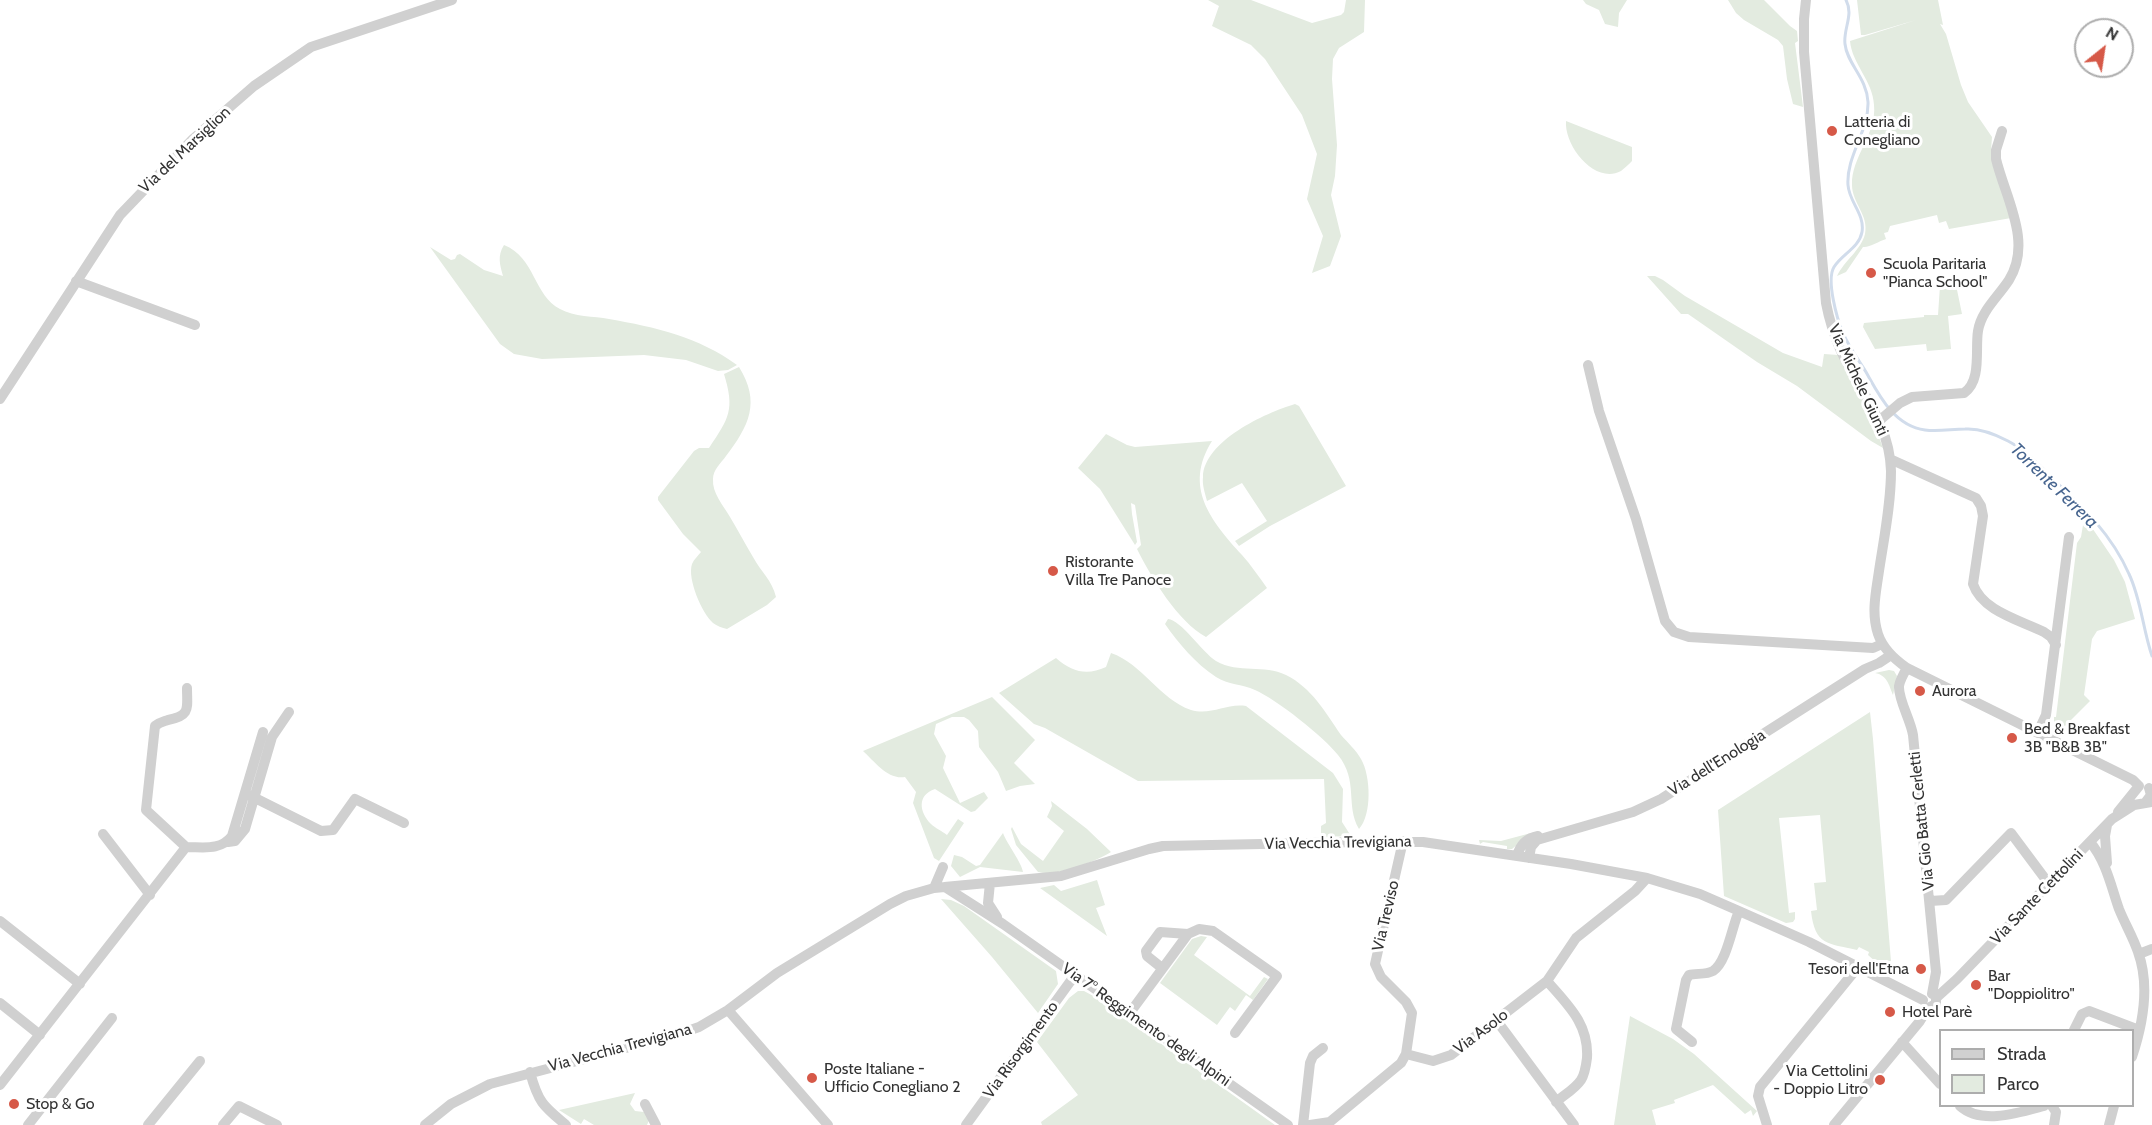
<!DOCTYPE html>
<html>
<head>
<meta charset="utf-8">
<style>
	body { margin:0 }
	#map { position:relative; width:2152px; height:1125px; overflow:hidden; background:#fff; font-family:Cabin,sans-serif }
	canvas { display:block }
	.legend { position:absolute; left:1939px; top:1029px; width:195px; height:78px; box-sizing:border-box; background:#fff; border:2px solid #adadad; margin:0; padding:8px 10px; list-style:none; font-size:18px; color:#333 }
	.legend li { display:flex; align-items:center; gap:12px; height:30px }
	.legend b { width:30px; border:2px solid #adadad }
	.north { position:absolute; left:2074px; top:18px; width:60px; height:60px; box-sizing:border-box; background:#fff; border:2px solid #adadad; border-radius:50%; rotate:30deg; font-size:16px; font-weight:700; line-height:24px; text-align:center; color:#333 }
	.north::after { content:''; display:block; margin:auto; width:21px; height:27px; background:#d65948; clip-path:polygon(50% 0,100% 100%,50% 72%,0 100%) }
</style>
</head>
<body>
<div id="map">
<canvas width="2152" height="1125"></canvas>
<ul class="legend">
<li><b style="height:8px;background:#d0d0d0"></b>Strada</li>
<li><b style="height:16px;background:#e3ebe0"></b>Parco</li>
</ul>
<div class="north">N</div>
</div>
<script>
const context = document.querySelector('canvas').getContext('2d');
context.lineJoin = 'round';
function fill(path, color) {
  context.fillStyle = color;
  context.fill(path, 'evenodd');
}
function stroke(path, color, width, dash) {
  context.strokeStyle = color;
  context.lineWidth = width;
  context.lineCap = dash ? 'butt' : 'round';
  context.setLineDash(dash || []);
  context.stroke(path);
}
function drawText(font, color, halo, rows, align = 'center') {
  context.font = font + ' Cabin,sans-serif';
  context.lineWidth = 6;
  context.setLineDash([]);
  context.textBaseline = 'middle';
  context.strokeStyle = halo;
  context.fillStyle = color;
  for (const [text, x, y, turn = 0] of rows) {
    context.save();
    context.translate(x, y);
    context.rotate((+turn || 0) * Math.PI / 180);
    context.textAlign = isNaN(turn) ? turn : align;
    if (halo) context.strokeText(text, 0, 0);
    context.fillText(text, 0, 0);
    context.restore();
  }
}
const green = new Path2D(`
	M1208,0H1251L1312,23L1341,15L1344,12L1346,0H1365L1364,32L1339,48L1333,59L1332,79L1337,145L1335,176L1331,195L1341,236L1330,266L1312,273L1323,236L1307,199L1317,154L1302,115L1265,59L1251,45L1212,26L1219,6Z
	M1583,0H1627L1619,13L1618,27L1605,24L1599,10L1586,4Z
	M1728,0H1764L1790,26L1797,31L1798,41L1795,43L1803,107L1793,104L1787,79L1783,46L1778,40L1744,20L1736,13Z
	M1857,0H1938L1943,25L1940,24L1946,34L1961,85L1968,102L1992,137L1991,151L2011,218L1949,229L1946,221L1939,223L1937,215L1890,226L1888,232L1884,233L1886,239C1879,241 1869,248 1863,247L1846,272L1837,276C1844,261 1861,250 1865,234C1869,215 1852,203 1852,185C1851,157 1877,134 1874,105C1873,81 1852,64 1850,41L1916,20L1865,35H1861Z
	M1566,121L1632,147V161C1629,164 1625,168 1621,171C1595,185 1564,146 1566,121Z
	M504,245C535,257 534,296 560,309C574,317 594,316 609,319C655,327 699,337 737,365L728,370L718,371L686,360L644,355L542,359L514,354L500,344L430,247L451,260L455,259L457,255L460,254L484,270L503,276C500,265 497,256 504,245Z
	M1647,276H1655L1663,280L1685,296L1783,353L1822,367L1824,354L1838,355L1871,416L1883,448L1871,441L1797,386L1757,362L1688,314H1681Z
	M1956,285L1962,314L1948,316L1951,349L1927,351L1926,344L1875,349L1863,327L1864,323L1924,317V315H1938L1940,286Z
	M739,367C761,402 749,426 726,456C721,463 713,470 713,479C712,493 723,505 730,517C738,530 745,544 753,557C761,572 772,580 776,597L767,605L727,629C722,628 717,626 713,623C702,613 687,579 692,564C694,559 698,556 701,552L683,534L658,500V497L694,451L699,448H709C729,418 735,410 724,374Z
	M1295,404L1299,406L1346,486L1270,526L1239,546L1235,541L1267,521L1242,483L1207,501C1205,493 1202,485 1203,477C1204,441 1265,413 1295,404Z
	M1106,434L1127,445L1135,447L1212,441C1183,487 1211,521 1242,555C1251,565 1259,577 1267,588L1206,637C1178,622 1151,577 1137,549L1141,545L1135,505L1131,503L1132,514L1137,542L1135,545L1100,489L1078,468Z
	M2084,519H2086L2114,560L2125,582L2135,619L2097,631L2092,639L2084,695L2090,701L2057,734L2054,732V717H2056L2077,543L2081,537Z
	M1168,619C1181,620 1202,652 1216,661C1239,674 1264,664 1286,675C1312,688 1325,712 1341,735C1348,743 1356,750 1361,759C1371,776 1372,815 1359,829C1345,805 1359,781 1338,755C1324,737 1276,699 1255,690C1242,684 1228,685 1216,677C1195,663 1179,644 1165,624Z
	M1111,653C1143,664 1159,699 1191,710C1211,716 1226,703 1246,706L1333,773L1343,789L1342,822L1351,836L1321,837V826L1326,823L1324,779L1138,781L1045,728L1034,724L999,693L1056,658C1072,672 1087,676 1106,667Z
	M1889,670L1894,671L1897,676L1893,695C1889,685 1887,675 1875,673Z
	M992,697L1035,740L1014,763L1035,784L1020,786L1006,791L998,772L979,747L978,731L969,720L964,717H952L936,724L934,734L946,756L943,768L960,803L984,792L988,798L975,811L971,812L935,789C917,795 919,812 931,824C935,828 942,831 947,835L958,819L964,823L939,861L934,858L913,803L916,792L905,777C888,780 875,762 863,751Z
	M1870,712L1873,739L1892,974L1886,971L1868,955L1869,952L1859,947L1857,950C1828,943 1815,946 1811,911L1817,910L1814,883L1826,882L1820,815L1779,818L1789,913L1795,912V919L1793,922L1786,923L1724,896L1718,810Z
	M1051,801L1087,829L1111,852C1094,862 1057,877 1038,872L1016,845L1011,829L1012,827L1021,844L1043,861L1064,831L1047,817L1052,806Z
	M1003,833C1007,844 1022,863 1023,872L980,867L960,877L951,866L954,855L962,857L976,866L980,865Z
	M1531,833L1512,849H1507V846L1483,842L1480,844L1479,840L1501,841Z
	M1097,880L1105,905L1096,908L1107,936L1040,888L1054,885L1061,891Z
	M941,899L951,900L964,906L1056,971L1058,984L1038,1013L992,957Z
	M1201,936L1207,937L1194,955L1250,996L1264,977L1268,979L1253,1000L1246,995L1235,1011L1230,1007L1217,1025L1160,983L1192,939Z
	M1078,991H1084L1097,998L1275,1125H1042L1041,1122L1078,1095L1037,1042L1069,998Z
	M1630,1016L1673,1039L1694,1054L1757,1111L1753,1116L1751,1110L1745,1114L1713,1085L1674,1100L1675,1103L1652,1110L1656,1125H1614Z
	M635,1093L630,1104L635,1111L644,1112L650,1118L647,1125H594L584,1119L581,1124L559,1110Z`);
const stream = new Path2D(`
	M1846,0C1854,15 1843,29 1845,44C1847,64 1867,78 1868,102C1869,131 1846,156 1848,185C1849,202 1865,214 1862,232C1859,248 1842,254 1834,267C1826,280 1837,319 1843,333C1849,347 1858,359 1866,372C1879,395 1894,426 1925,430C1938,432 1952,429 1965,429C1980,428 1995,434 2008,441C2025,450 2040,465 2053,479C2083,507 2112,535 2129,574C2141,599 2143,630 2152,656`);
const minor = new Path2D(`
	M1806,0L1804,19V52L1826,303C1829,319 1834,335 1841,351C1860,391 1890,424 1891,471C1891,504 1884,538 1879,571C1876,592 1871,613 1878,634C1883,649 1894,659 1907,668L2133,780L2139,786
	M76,281L195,325
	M1588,365L1599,411L1636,519L1665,621L1674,632L1689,637L1873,648L1882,644
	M0,399L120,215L193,139L254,86L311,47L452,0
	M1880,420L1900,403L1912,397L1964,393C1982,381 1975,349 1978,331C1981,311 1998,297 2009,280C2033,242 2005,197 1996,159V150L2002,131
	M1890,459L1976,498L1981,506L1983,516L1973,584C1982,611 2020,620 2044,632L2051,637L2056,645
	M1907,668C1904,673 1900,680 1899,686C1898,699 1911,721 1913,735L1936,972L1932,994
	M2038,732L2046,715L2069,537
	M245,793L321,831L333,830L355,799L404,823
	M2145,803L2151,795L2149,788
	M2118,812L2139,786
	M103,834L150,895
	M228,842L235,841L245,829L272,737L289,712
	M2090,842C2106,861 2111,886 2119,909C2125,924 2133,937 2138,952C2150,985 2143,1024 2132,1057
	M186,847L146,810L155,726C160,722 162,722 168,720C191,716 187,708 187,688
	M1517,856C1520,845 1527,838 1538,836
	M1529,858L1531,847L1537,840L1633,812L1661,799L1865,669L1879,663L1891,655
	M2107,863L2105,836L2107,825
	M990,883L988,903L997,917
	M945,887L1003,924L1288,1125
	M934,888L943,867
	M1930,901L1946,900L2011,833L2049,884
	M0,921L80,984
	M2139,954L2152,949
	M1162,968L1147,956L1146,951L1160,932L1188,934L1199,929L1213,931L1277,976L1235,1033
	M1547,981C1568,1005 1589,1024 1587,1058C1586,1066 1585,1074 1581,1080C1575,1089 1564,1095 1556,1102
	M0,1003L40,1035
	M728,1010L828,1125
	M1129,1014L1188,934
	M1497,1021L1574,1125
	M2074,1030L2082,1014L2089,1011L2139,1030
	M1692,1042L1676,1029L1686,980L1689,975C1696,973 1706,975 1713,971C1727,962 1732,926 1739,911
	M1902,1042L1940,1084
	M1406,1054L1433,1061L1451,1055L1547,981L1576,938L1635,891L1647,878
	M530,1072C538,1102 543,1106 566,1125
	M0,1085L186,847C204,847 220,851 232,836L263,732
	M645,1104L656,1125
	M1960,1106C1981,1125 2018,1113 2044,1106
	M2052,1106L2056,1112L2054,1125
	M28,1125L112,1018
	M148,1125L200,1061
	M223,1125L239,1106L277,1125
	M425,1125L451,1104L490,1084L679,1034L699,1027L728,1010L777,973L890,904L906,896L934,888L1061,876L1149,849L1163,846L1358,842H1423L1571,864L1647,878L1700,894L1739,911L1809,942L1923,1000
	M966,1125L1075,975
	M1303,1125L1310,1063L1313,1056L1323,1048
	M1310,1125L1330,1122
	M1326,1125L1401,1063L1406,1054L1412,1013L1406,1002L1381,977L1375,964L1403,841
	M1767,1125L1758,1096L1760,1087L1858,967
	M1834,1125L1920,1021L1928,1008L1936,1004V998L1957,979L2112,819L2134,805L2152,802
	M2109,1125L2114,1106`);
const markers = [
	[1832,131,6,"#d65948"],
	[1871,273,6,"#d65948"],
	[1053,571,6,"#d65948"],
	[1920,691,6,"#d65948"],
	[2012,738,6,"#d65948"],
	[1921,969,6,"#d65948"],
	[1976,985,6,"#d65948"],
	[1890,1012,6,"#d65948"],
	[812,1078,6,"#d65948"],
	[1880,1080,6,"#d65948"],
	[14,1104,6,"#d65948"]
];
const poiNames = [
	["Latteria di",1844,122],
	["Conegliano",1844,140],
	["Scuola Paritaria",1883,264],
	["\"Pianca School\"",1883,282],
	["Ristorante",1065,562],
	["Villa Tre Panoce",1065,580],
	["Aurora",1932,691],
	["Bed & Breakfast",2024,729],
	["3B \"B&B 3B\"",2024,747],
	["Tesori dell'Etna",1909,969,"right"],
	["Bar",1988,976],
	["\"Doppiolitro\"",1988,994],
	["Hotel Parè",1902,1012],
	["Poste Italiane -",824,1069],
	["Ufficio Conegliano 2",824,1087],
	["Via Cettolini",1868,1071,"right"],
	["- Doppio Litro",1868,1089,"right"],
	["Stop & Go",26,1104]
];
const streetNames = [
	["Via del Marsiglion",185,150,-43],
	["Via Michele Giunti",1858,380,65],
	["Via dell'Enologia",1717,763,-32],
	["Via Gio Batta Cerletti",1922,821,-96],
	["Via Vecchia Trevigiana",1338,843,-1],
	["Via Sante Cettolini",2037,897,-46],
	["Via Treviso",1386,916,-77],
	["Via 7° Reggimento degli Alpini",1146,1025,35],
	["Via Asolo",1481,1032,-37],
	["Via Vecchia Trevigiana",620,1048,-15],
	["Via Risorgimento",1021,1050,-54]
];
const waterNames = [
	["Torrente Ferrera",2054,486,44]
];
fill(green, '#e3ebe0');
stroke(stream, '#d1dceb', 3);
stroke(minor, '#d0d0d0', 10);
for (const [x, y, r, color] of markers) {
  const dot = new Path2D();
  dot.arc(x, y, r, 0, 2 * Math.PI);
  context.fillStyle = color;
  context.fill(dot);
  stroke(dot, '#fff', 2);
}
drawText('16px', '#333', '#fff', poiNames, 'left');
drawText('16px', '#333', '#fff', streetNames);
drawText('italic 18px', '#47658f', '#fff', waterNames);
</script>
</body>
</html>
